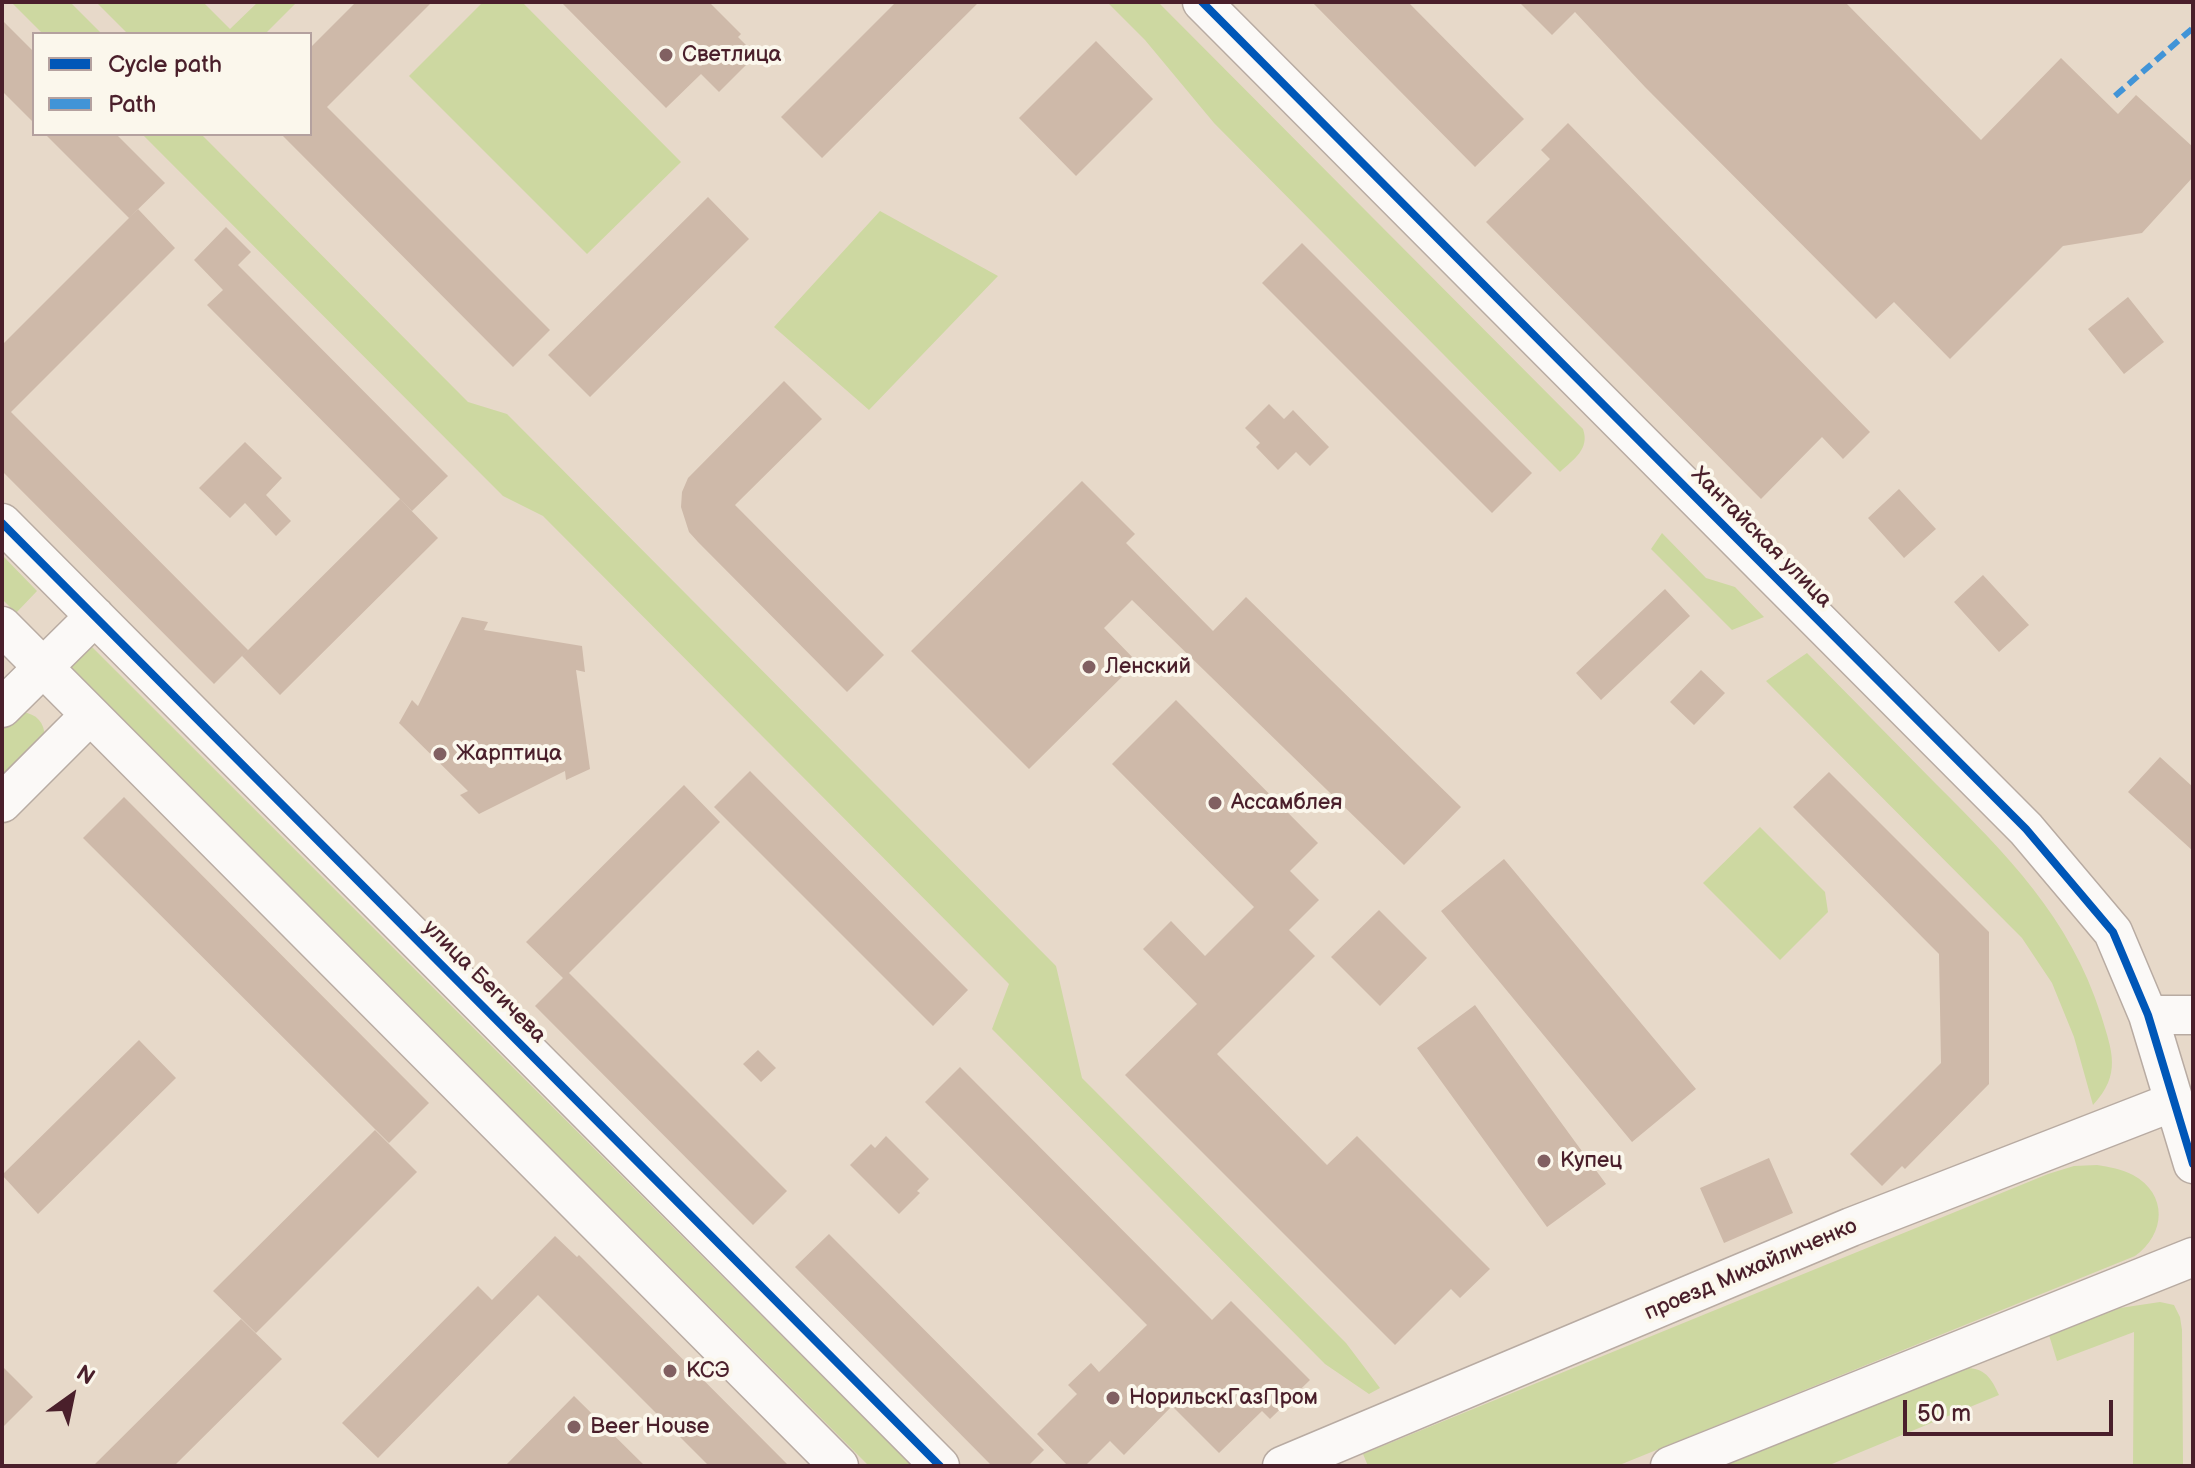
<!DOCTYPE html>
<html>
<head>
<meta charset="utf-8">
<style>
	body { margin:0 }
	#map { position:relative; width:2195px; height:1468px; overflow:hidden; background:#e7d9c9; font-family:"Balsamiq Sans",sans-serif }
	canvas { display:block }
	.frame { position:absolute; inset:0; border:4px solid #4a1f2b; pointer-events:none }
	.legend { position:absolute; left:32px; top:32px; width:280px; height:104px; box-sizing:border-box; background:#fbf7ec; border:2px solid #b4a19f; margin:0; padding:10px 14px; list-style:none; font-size:24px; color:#4a1f2b }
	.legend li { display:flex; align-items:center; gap:16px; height:40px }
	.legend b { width:40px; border:2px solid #b4a19f }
	.north { position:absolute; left:32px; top:1356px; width:80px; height:80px; -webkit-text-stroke:6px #fbf7ec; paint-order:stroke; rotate:33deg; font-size:22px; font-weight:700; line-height:32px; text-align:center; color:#4a1f2b }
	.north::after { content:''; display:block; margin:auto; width:28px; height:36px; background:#4a1f2b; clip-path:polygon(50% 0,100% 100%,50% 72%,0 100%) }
	.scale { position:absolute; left:1903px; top:1400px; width:210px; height:36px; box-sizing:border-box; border:4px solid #4a1f2b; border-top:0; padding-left:10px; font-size:24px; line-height:28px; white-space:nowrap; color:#4a1f2b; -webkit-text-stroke:6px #fbf7ec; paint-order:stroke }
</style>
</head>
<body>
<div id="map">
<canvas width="2195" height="1468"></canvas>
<div class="frame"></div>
<ul class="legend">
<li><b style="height:10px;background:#0057b8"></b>Cycle path</li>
<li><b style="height:10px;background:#4194d7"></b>Path</li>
</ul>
<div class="north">N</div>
<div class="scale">50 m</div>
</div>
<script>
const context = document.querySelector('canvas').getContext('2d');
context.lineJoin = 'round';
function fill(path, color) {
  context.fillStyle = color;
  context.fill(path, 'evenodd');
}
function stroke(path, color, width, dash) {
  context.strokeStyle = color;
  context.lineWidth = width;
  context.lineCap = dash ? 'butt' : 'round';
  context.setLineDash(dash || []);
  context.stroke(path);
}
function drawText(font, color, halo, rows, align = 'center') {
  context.font = font + ' "Balsamiq Sans",sans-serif';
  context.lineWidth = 8;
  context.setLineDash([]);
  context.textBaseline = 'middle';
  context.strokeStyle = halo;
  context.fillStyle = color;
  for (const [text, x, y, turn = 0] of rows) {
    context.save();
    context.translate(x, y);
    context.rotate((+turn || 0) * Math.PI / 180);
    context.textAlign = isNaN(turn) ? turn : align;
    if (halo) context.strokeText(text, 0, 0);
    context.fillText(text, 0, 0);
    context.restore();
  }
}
const green = new Path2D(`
	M11,2H70L102,34H43Z
	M96,2H203L230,29L258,2H297L265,34H128Z
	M483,2H522L681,162L587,254L409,76Z
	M1107,2H1158L1583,429C1590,449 1574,459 1560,472L1214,123L1145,40Z
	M142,134H201L468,402L507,414L1056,966L1082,1078L1346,1343L1380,1388L1369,1394L1325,1364L992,1029L1009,984L543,516L503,496Z
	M880,211L998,276L869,410L774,327Z
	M1662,533L1706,578L1735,587L1764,617L1732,630L1651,549Z
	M2,555L37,591L16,613L2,599Z
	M91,646L912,1466H869L70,668L66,652Z
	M1807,653C1850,697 1893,740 1936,784C2006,854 2070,917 2101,1015C2112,1051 2122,1074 2093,1105L2074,1037L2052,983L2022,938L1766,681Z
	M22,712C37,714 44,722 45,737L2,785V726Z
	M1760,827L1825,892L1828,912L1780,960L1703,883Z
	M2097,1165C2109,1167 2122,1169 2133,1175C2168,1194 2166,1234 2135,1256L1617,1466H1368L1363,1454L2048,1174L2074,1166Z
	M2160,1302L2174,1305L2180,1317L2182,1330L2183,1466H2133L2134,1332L2057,1361L2049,1335L2120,1308Z
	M1963,1368C1984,1367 1991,1377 1999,1395L1827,1466H1720Z`);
const building = new Path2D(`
	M356,2H432L327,107L550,330L513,367L281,134H310V48Z
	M561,2H709L741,34L738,37L756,55L719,92L701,74L666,108Z
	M896,2H979L822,158L781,117Z
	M1312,2H1408L1524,119L1475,167Z
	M1519,2H1845L1981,140L2061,58L2118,114L2136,95L2193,147V177L2142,233L2063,246L1950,359L1894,302L1876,319L1645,87L1575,12L1552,35Z
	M2,20L34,52V123L2,91Z
	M1096,41L1153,99L1076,176L1019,118Z
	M1568,123L1870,432L1843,459L1822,437L1761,499L1486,222L1550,159L1541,150Z
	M45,134H116L165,183L129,218Z
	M708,197L749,239L590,397L548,355Z
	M138,209L175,248L11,412L248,650L214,684L2,471V345Z
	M226,227L251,252L238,265L448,476L412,511L207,305L223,290L194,260Z
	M1302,243L1532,473L1492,513L1262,283Z
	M2128,297L2164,342L2124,374L2088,329Z
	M784,381L822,419L735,505L884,655L847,692L698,542L689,532L681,507L682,492L688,478Z
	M1269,404L1284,419L1293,410L1329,447L1310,466L1296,452L1278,470L1256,447L1260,443L1245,428Z
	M245,442L282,478L266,495L291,521L276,536L245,503L230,518L199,488Z
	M1082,481L1135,534L1126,543L1213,631L1246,597L1461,807L1404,865L1132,600L1104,628L1137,662L1029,769L911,651Z
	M1899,489L1936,529L1904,558L1868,518Z
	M400,499L438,538L280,695L242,656Z
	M1983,575L2029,625L1999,652L1954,602Z
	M1665,589L1690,616L1601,700L1576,673Z
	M462,617L488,622L484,630L582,646L585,672L576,670L590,769L566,780L565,771L479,814L460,795L468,791L399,723L412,700L418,706Z
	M1701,670L1725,693L1694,725L1670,702Z
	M1176,700L1318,843L1290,871L1319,900L1289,930L1315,956L1217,1054L1327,1165L1357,1136L1490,1269L1460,1298L1451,1289L1395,1345L1125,1075L1197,1004L1143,949L1171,921L1205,956L1254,907L1112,764Z
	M2160,757L2193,787V851L2128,792Z
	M750,771L968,990L933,1026L714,807Z
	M1829,772L1989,932V1084L1905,1169L1902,1166L1882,1186L1850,1154L1941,1063L1939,954L1793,807Z
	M684,785L720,822L569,973L787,1191L753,1225L535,1006L563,978L526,942Z
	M124,797L429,1103L389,1143L83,838Z
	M1504,859L1696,1089L1632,1142L1441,911Z
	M1379,910L1427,958L1380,1006L1331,957Z
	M1475,1005L1606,1184L1547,1227L1417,1048Z
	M139,1040L176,1078L38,1214L2,1175Z
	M758,1050L776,1068L761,1082L743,1064Z
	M960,1067L1212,1320L1231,1301L1310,1380L1270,1419L1262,1411L1219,1453L1172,1406L1124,1455L1110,1441L1085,1466H1068L1037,1434L1077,1394L1068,1385L1091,1363L1099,1372L1147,1325L925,1102Z
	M375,1130L417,1172L256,1333L213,1291Z
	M886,1136L929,1179L917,1191L920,1193L899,1214L850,1165L871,1144L875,1148Z
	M1769,1158L1793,1213L1724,1243L1700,1188Z
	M829,1234L1044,1450L1028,1466H992L795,1267Z
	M555,1236L577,1257L579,1255L789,1466H709L538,1295L378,1458L342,1423L478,1286L492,1300Z
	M241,1319L282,1359L174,1466H93Z
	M2,1366L33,1397L2,1428Z
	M574,1396L645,1466H505Z`);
const tertiary = new Path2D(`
	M1202,2L2026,829L2113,932L2148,1015L2193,1164
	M2,523L940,1466
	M2,626L839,1466
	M2,708L95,616
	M2,803L90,715
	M2148,1015H2193
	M1282,1466L1851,1227L2173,1102
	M1670,1466L2193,1257`);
const quiet = new Path2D(`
	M2115,96L2193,28`);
const cycleway = new Path2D(`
	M1202,2L2026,829L2113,932L2148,1015L2193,1164
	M2,523L940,1466`);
const markers = [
	[666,55,8,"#816062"],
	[1089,667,8,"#816062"],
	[440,754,8,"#816062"],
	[1215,803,8,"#816062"],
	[1544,1161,8,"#816062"],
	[670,1371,8,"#816062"],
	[1113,1398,8,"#816062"],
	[574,1427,8,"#816062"]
];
const poiNames = [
	["Светлица",682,55],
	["Ленский",1105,667],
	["Жарптица",456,754],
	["Ассамблея",1231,803],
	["Купец",1560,1161],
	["КСЭ",686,1371],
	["НорильскГазПром",1129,1398],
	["Beer House",590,1427]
];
const streetNames = [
	["Хантайская улица",1761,538,45],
	["улица Бегичева",484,982,45],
	["проезд Михайличенко",1751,1270,-23]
];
fill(green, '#cdd8a1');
fill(building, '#ceb9a9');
stroke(tertiary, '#b8aba2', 41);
stroke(tertiary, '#fbf9f7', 38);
stroke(quiet, '#4194d7', 6, [12, 6]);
stroke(cycleway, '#0057b8', 8);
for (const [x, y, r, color] of markers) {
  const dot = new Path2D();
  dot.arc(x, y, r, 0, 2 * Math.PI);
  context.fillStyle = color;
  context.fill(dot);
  stroke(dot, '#fbf7ec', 3);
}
drawText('22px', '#4a1f2b', '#fbf7ec', poiNames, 'left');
drawText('22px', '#4a1f2b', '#fbf7ec', streetNames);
</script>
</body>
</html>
